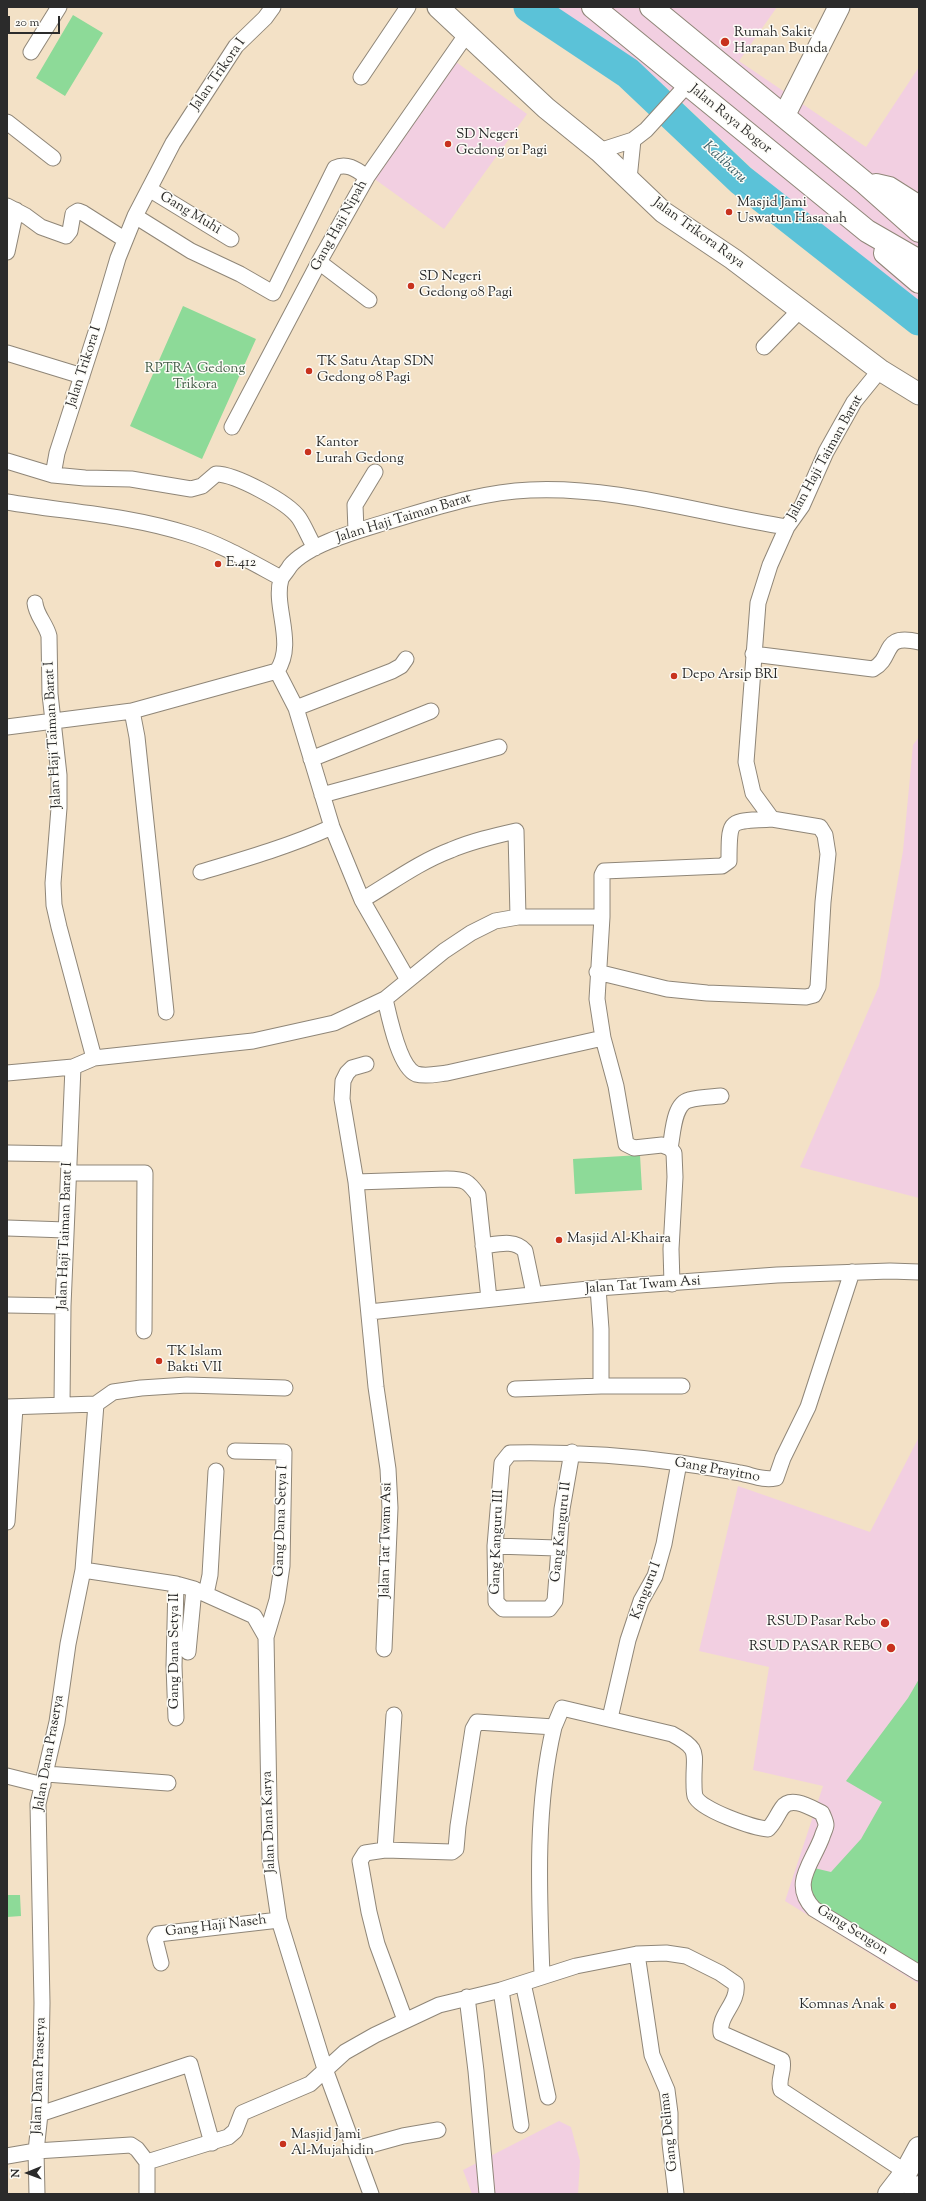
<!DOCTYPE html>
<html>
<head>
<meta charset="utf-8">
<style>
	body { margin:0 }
	#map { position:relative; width:926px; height:2201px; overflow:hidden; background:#f3e1c6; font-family:"Sorts Mill Goudy",serif }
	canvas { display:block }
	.frame { position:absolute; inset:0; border:8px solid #2b2b2b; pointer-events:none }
	.north { position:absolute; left:8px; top:2153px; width:40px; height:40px; -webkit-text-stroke:3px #fdfcf7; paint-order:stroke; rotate:269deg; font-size:11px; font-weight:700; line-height:16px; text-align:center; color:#2b2b2b }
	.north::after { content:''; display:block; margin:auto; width:14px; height:18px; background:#2b2b2b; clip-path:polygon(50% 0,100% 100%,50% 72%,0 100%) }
	.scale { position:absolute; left:8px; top:16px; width:52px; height:18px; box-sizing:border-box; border:2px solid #2b2b2b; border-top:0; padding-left:5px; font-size:12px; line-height:14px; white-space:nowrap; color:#2b2b2b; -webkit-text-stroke:3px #fdfcf7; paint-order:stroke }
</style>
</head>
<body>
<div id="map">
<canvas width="926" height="2201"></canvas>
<div class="frame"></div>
<div class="north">N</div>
<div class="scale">20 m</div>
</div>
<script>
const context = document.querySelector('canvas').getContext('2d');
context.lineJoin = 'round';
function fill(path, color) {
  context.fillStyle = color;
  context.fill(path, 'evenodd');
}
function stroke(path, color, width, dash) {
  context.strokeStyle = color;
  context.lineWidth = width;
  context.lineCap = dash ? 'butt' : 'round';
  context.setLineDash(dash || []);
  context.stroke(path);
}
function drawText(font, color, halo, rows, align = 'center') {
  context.font = font + ' "Sorts Mill Goudy",serif';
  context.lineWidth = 3;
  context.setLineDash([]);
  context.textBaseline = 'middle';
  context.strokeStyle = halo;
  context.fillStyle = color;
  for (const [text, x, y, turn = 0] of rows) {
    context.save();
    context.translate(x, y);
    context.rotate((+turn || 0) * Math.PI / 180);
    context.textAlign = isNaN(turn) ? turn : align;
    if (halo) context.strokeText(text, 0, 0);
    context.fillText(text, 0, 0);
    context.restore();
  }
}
const built = new Path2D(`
	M537,7H777L739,61L866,147L919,67V324L906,314L667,88Z
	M452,59L527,114L444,229L369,175Z
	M919,737V1198L800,1167L879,986L903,851L913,745Z
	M919,1437V1984L785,1901L823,1786L753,1770L769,1667L699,1651L738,1486L870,1532Z
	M559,2121L571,2127L580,2161L578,2194H472L463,2170Z`);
const green = new Path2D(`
	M73,15L103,33L65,96L36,78Z
	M183,306L256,339L202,459L130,426Z
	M640,1155L642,1190L575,1194L573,1159Z
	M919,1679V1966L834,1915L802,1892L814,1868L831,1872L861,1839L882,1802L846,1781L908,1698Z
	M7,1895H20L21,1916L7,1917Z`);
const river = new Path2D(`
	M529,7L628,73L741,180L919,320`);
const street = new Path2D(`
	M31,52L59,7
	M361,77L408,7
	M7,122L53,158
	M599,151L633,140L646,130L687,85
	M629,179L633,140
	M149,189L231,239
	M7,206L26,216L41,227L66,236L70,231L73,214L78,211L83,213L124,239
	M135,216L191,251L240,274L273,293L335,168C347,162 357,170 367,177
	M7,252L16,210
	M319,262L369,300
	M764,347L800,310
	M7,353L82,376
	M232,427L319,262L367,177L466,35
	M7,461L53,475L85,478L131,479L191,489L202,486L216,474C235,474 288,502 299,518C305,527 309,538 315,548
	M53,475L57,453L97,329L118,258L135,216L173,143L236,46L265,18L273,7
	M7,502C67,512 129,515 188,534C221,544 251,562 281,578
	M356,531L355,505L375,472
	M35,603C36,615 46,624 49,636L50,694L59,775V808L53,883L54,905L59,927L94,1058
	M753,654L873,669C895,657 880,633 919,642
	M277,671L296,708L332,827L362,900L408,980
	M296,708L392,671L401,666L406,659
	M132,711L137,737L166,1012
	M7,727L132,711L277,671C296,643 273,607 281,579C283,575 288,570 290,566C307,545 357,531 383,523C431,509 480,492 530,490C617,486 702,514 787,527L802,506L826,452L854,402L880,370
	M311,759L431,711
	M322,795L499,747
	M201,872C245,859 290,846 332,827
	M362,900C391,883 419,862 451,850C472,841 494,836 516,831L518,917
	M602,917V875L604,871L722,866L729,861C729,816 729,822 772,819
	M597,972L667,989L707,993L806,997L814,995L818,987L823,902L828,854L825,835L820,827L772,819L753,793L746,762L758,603L770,565L787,527
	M385,999C389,1016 399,1067 416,1074C426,1077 437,1074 447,1073L603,1038
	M366,1064L352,1068L347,1073L343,1081L342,1099L356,1182L376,1387L388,1469L390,1508L384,1649
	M7,1073L73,1067L94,1058L253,1041L334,1023L385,999L444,951L471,933L495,921L518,917H602L597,999L603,1038L616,1086L626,1144L634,1148L662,1145L670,1148L674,1153L675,1177L671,1249L672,1284
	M670,1148C673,1135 673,1104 689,1100C699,1097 711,1097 721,1096
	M7,1153L69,1154
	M69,1173H145L144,1331
	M356,1182L447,1179C465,1179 468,1181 478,1195L489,1299
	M7,1228L66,1230
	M483,1246C498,1244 515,1239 525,1251L534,1294
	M7,1305L63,1306
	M369,1312L598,1288L777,1275L890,1271L919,1272
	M601,1386H682
	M515,1389L601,1386V1329L598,1288
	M62,1404L63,1306L73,1067
	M96,1404L113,1392L141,1388L187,1385L285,1388
	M7,1407L96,1404
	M235,1451L284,1452L282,1566L277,1600L266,1637
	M572,1452L562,1509L555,1601L549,1609H503L496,1602L495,1546L502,1463L510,1453C568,1452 623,1455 680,1463C700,1466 720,1469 740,1473C752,1475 763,1481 776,1478L783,1458L808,1407L852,1272
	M7,1522L15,1408
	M495,1546L557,1548
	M83,1570L176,1584L194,1589L254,1616L266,1637L270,1859L279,1920L325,2069L371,2194
	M206,1594L210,1575L216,1471
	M188,1652L194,1589
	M176,1718L174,1666L176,1584
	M610,1718L628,1640L641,1601L655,1576L664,1544L679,1463
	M46,1774L168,1783
	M7,1776L43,1785
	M385,1850L394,1715
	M637,1954L652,2055L667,2090L670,2113V2143L676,2194
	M161,1963L155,1939L158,1934L279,1920
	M542,1975C539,1893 535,1807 554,1727
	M523,1983L548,2097
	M501,1990L521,2125
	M467,1997L476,2071L487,2194
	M405,2020L377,1944L369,1912L360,1861L365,1853L385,1850L452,1852L456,1849L458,1826L473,1729L477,1722L554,1727L562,1708L672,1734C702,1750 693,1753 694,1784C694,1787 694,1792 695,1796C700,1810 754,1828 768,1829C775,1822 777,1815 782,1808C791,1795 811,1808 822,1813C823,1816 826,1821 826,1825C826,1828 823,1833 822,1837C812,1864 790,1884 814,1909L919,1973
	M40,2114L190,2064L212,2143
	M356,2149L403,2136L438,2130
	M7,2156L36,2151L131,2145L137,2149L147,2162
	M147,2162L228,2137L235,2131L242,2113L310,2084L345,2052L375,2035L439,2005L501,1990L576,1966L637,1954L666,1953L686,1956L720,1973L736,1984C739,2003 718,2015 721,2033L782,2060C785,2071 777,2079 781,2090L906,2172
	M147,2162V2194
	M37,2194L36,2151L40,2114L42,2003L38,1804L57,1722L68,1644L83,1570L96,1404`);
const secondary = new Path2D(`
	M438,7L546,108L599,151L663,212L733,259L880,370L919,394
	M784,116L839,7`);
const highway = new Path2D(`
	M593,7L867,231L919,261
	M651,7L865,183L919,231
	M876,185L889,188L919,207
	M885,253L919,282
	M889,2194L906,2172L919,2148
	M915,2194L919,2187`);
const markers = [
	[725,42,5,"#c8321e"],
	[448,144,4,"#c8321e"],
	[729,212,4,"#c8321e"],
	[411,286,4,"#c8321e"],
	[309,371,4,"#c8321e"],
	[308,452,4,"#c8321e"],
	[218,564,4,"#c8321e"],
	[674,676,4,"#c8321e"],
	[559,1240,4,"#c8321e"],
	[159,1361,4,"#c8321e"],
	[885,1623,5,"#c8321e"],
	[891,1648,5,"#c8321e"],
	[893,2006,4,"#c8321e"],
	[283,2144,4,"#c8321e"]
];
const poiNames = [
	["Rumah Sakit",734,34],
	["Harapan Bunda",734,50],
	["SD Negeri",456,136],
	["Gedong 01 Pagi",456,152],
	["Masjid Jami",737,204],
	["Uswatun Hasanah",737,220],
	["SD Negeri",419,278],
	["Gedong 08 Pagi",419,294],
	["TK Satu Atap SDN",317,363],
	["Gedong 08 Pagi",317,379],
	["Kantor",316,444],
	["Lurah Gedong",316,460],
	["E.412",226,564],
	["Depo Arsip BRI",682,676],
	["Masjid Al-Khaira",567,1240],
	["TK Islam",167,1353],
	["Bakti VII",167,1369],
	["RSUD Pasar Rebo",876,1623,"right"],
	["RSUD PASAR REBO",882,1648,"right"],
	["Komnas Anak",885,2006,"right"],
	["Masjid Jami",291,2136],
	["Al-Mujahidin",291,2152]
];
const streetNames = [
	["Jalan Trikora I",219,75,-55],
	["Jalan Raya Bogor",730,120,39],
	["Gang Muhi",190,214,31],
	["Gang Haji Nipah",340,226,-61],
	["Jalan Trikora Raya",698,234,36],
	["Jalan Trikora I",85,367,-72],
	["Jalan Haji Taiman Barat",826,458,-61],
	["Jalan Haji Taiman Barat",404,519,-17],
	["Jalan Haji Taiman Barat I",54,735,-93],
	["Jalan Haji Taiman Barat I",66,1236,-88],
	["Jalan Tat Twam Asi",643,1286,-4],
	["Gang Prayitno",717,1471,10],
	["Gang Dana Setya I",282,1521,-88],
	["Gang Kanguru II",562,1532,-84],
	["Jalan Tat Twam Asi",387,1540,-89],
	["Gang Kanguru III",498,1542,-88],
	["Kanguru I",647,1591,-69],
	["Gang Dana Setya II",176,1651,-90],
	["Jalan Dana Praserya",50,1753,-80],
	["Jalan Dana Karya",270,1822,-92],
	["Gang Haji Naseh",216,1927,-7],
	["Gang Sengon",852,1931,32],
	["Jalan Dana Praserya",40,2076,-88],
	["Gang Delima",670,2132,-96]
];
const parkNames = [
	["RPTRA Gedong",195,370],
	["Trikora",195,386]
];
const waterNames = [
	["Kalibaru",724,163,43]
];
fill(built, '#f2cfe1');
fill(green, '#8dda98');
stroke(river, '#5bc2d8', 31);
stroke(street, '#8f8678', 17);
stroke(secondary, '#8f8678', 23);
stroke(highway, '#8f8678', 24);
stroke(street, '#fff', 15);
stroke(secondary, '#fff', 21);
stroke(highway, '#fff', 22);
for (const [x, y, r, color] of markers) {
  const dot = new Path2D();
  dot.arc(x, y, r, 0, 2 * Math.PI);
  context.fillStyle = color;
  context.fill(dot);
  stroke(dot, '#fdfcf7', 1.5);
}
drawText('14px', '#2b2b2b', '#fdfcf7', poiNames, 'left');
drawText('14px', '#2b2b2b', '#fdfcf7', streetNames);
drawText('14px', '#48604c', '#fdfcf7', parkNames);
drawText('italic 15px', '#3c6068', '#fdfcf7', waterNames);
</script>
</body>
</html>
